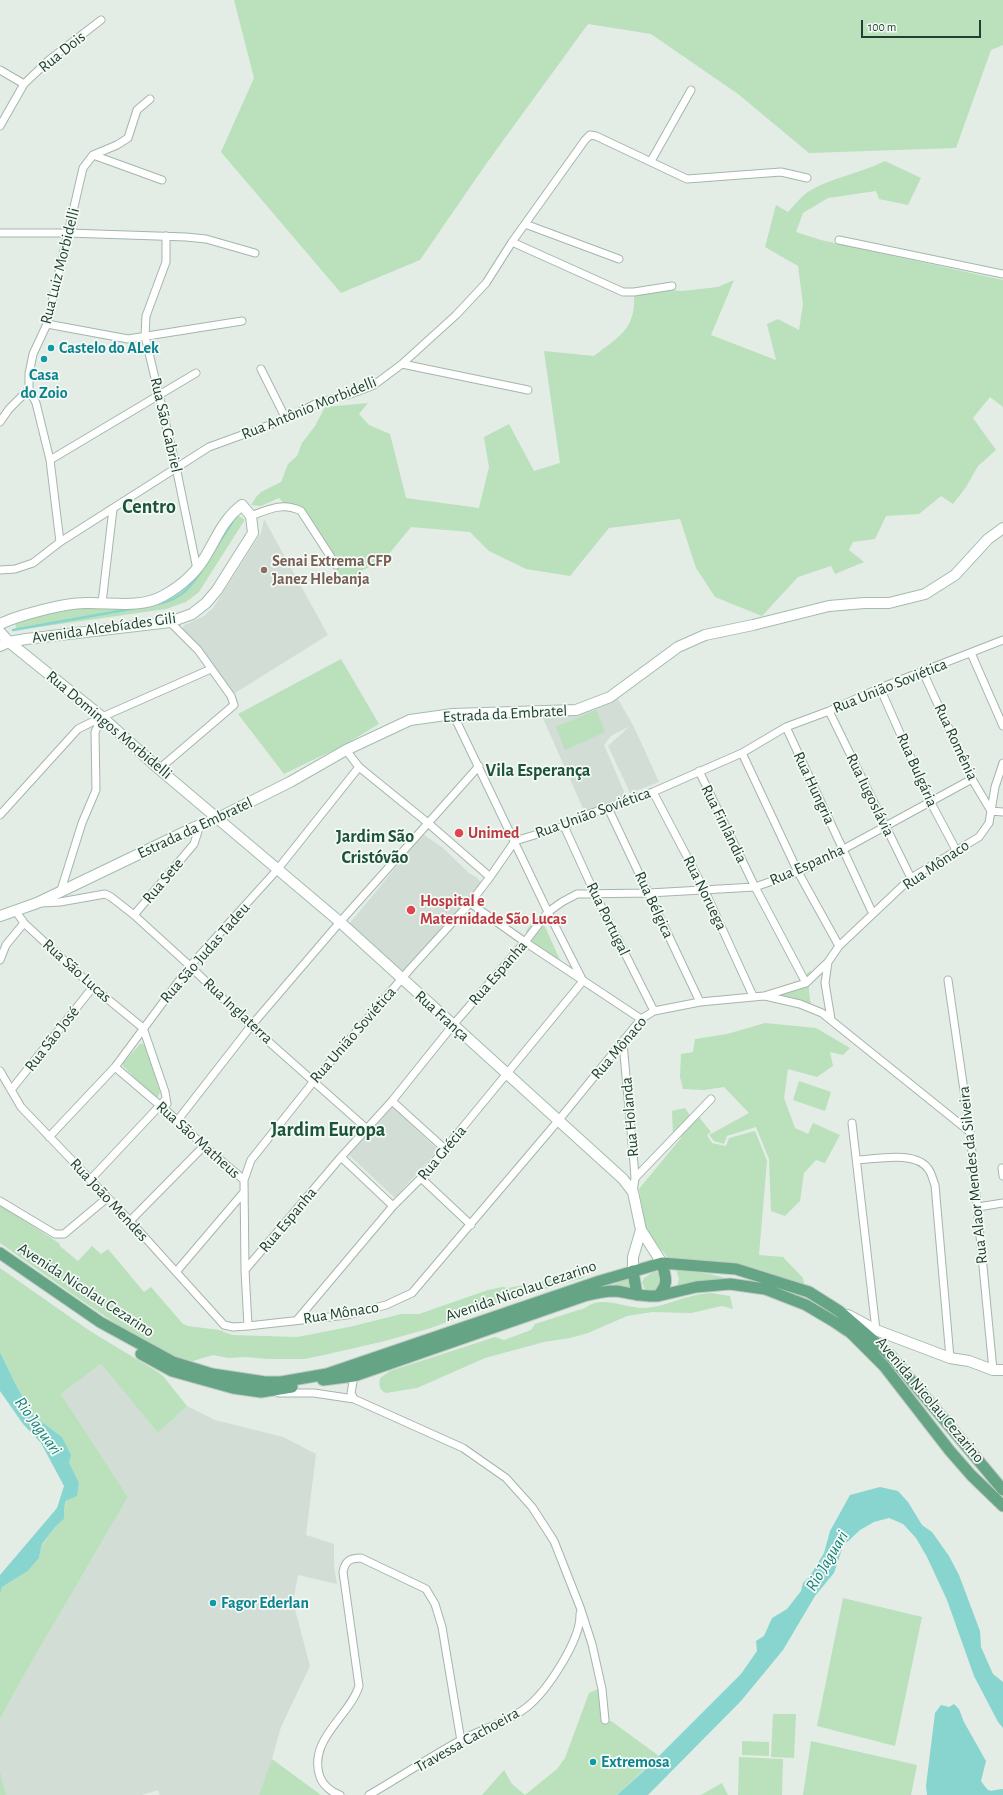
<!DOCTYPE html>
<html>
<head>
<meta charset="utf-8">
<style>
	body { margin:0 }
	#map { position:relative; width:1003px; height:1795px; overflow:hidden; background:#e3ede6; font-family:"Alegreya Sans",sans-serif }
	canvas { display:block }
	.scale { position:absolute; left:861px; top:20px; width:120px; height:18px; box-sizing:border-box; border:2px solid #214031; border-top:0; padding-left:5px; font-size:12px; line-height:14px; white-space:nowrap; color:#214031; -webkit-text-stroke:3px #f4faf5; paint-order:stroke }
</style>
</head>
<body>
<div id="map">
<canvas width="1003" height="1795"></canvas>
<div class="scale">100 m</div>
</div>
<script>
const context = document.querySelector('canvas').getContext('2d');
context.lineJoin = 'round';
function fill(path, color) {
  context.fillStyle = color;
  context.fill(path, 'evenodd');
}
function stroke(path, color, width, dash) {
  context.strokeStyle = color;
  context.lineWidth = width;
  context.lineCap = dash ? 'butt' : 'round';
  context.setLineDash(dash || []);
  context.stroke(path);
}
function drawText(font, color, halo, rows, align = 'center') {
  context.font = font + ' "Alegreya Sans",sans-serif';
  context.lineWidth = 3.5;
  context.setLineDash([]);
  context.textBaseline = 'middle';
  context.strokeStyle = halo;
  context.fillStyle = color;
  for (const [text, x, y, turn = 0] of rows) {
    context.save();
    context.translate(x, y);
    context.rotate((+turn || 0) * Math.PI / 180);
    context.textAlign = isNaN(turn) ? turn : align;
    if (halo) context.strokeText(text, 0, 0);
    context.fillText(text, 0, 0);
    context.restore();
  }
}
const built = new Path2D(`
	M264,519L328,635L235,693L224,685L183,629V626L204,616L213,608L261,533Z
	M616,696L633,725L659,782L630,793L608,746L630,726L611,736L604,745L626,796L585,813L542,716L592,710Z
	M423,834L443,848L469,873L476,877L482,883L477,892L403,976L346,928Z
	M393,1107L438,1150L395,1198L349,1155Z
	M101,1364L158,1433L187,1406L215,1420L283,1437L316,1454L306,1535L334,1544V1567L337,1584L298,1575L293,1602L310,1666L281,1727L267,1777L259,1795H160L158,1790L142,1795H6L0,1771V1719L28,1668L128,1497L61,1394Z`);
const green = new Path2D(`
	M234,0H1003V45L991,50L956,148L809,153L738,94L651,34L588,24L486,164L420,260L341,293L221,152L254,78Z
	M885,161L921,178L908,205L879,199L876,191L828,198L803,213L796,232L821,240L1003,280V407L990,397L973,418L996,450L978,466L966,487L953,504L941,496L919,514L886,516L875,539L853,542L849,550L864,562L835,574L831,566L798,577L762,616L715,597L696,568L680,519L609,528L570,576L526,569L489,551L470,532L411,527L384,560L361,571L344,582L303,514L287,507L279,498L261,506L251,505L256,497L261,492L281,482L288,464L297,456L302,443L315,426L325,407L368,403L359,414L369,425L390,434L406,498L479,508L489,467L484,437L509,424L534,471L560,463L544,351L594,356C619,336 636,330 634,294L669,290L682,291L718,287L734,280L711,335L776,360L767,324L778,319L799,330L803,304L798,266L765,247L776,205L788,212C795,205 802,195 811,190C834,177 861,173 885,161Z
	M235,514L244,519V521L199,592L186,602L166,609L18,630L16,628L15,620L58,609L160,603L180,592L195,578Z
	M341,659L379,724L344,745L284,774L238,714Z
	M596,710L605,732L565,750L556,727Z
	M535,920H542L560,960L557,961L529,940C522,932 529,927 535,920Z
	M811,970C808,982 808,994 812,1007L793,998L776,994L800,980Z
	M765,1023L816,1028L850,1048L843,1055L830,1052L833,1066L817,1077L788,1069L784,1098L795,1128L808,1134L813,1123L840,1135L825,1163L816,1160L804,1173L800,1201L785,1216L771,1211L769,1159L756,1127L727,1136L724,1144L714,1141L709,1135L749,1113L724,1087L704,1090L683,1089L680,1077L681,1054L693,1052L695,1039L727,1034Z
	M141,1043L146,1046L160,1092L158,1097H154L123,1066V1063Z
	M799,1081L831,1092L825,1111L793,1100Z
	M685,1108L691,1117L698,1116L711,1132L707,1135L712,1143L726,1146L729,1138L755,1131L767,1161L759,1255L783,1257L803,1278L804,1284L800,1288L670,1260L646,1232L639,1189L681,1138L679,1133L673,1135L672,1111Z
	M0,1205L59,1243L60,1246L78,1261L92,1246L101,1254L108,1249L144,1292L151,1287L183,1324L188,1326L219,1330L232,1335L297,1337L349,1327L401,1314H419L488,1290L502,1287L508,1288L589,1272L583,1278L503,1301L431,1328L385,1341L324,1355L304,1359H268L246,1357L228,1358L213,1355L193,1361L180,1359L149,1346L75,1296L0,1243Z
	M0,1268L90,1331L156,1371L163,1376L187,1406L158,1433L101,1364L61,1394L128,1497L28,1668L0,1719V1594L2,1587L28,1571L39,1558L42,1545L56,1526L64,1519V1508L67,1501L76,1496L79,1483L69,1462L62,1437L34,1416L16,1385L0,1352Z
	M676,1269L710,1274L730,1279L700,1281L676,1289L679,1279Z
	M655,1271L661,1274L663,1289L646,1292L642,1283L644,1278Z
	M631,1277L633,1289L606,1288Z
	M711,1293L730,1296L733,1309L722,1306L691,1313L652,1312L627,1316L588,1333L570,1338L544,1342L485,1358L417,1388L386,1393C379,1390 379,1385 380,1378L390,1371L495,1337L504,1340L531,1330L535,1324L585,1308C602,1294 627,1309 645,1308C666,1307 686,1294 711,1293Z
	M843,1598L922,1617L895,1746L817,1726Z
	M598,1689L601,1722L611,1721L659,1756L617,1795H525L557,1769L565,1758L589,1693Z
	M773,1714H796L794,1758L771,1757Z
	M742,1741L769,1742V1756L742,1755Z
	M811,1741L917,1765L911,1795H803Z
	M739,1757L783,1759L782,1795H738Z
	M272,1759L321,1795H259Z
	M504,1770L512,1784L525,1795H482Z
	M0,1771L6,1795H0Z
	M722,1783L728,1795H701Z`);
const water = new Path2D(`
	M0,1352L16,1385L34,1416L62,1437L71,1455L69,1462L79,1483L77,1496L66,1501L64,1508V1519L56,1526L42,1544L39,1558L28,1571L2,1587L0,1594V1575L57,1508L64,1486L41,1443L23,1424L0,1391Z
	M880,1487L898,1491L908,1502L922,1525L932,1532L949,1556L959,1575L980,1631L981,1647L993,1674L1003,1682V1728L998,1722L974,1676L947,1600L927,1557L916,1538L903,1524L889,1518L874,1522L860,1530L843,1546L834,1573L815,1596L783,1650L741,1701L648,1795H617L647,1768L741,1674L757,1651L756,1641L764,1636L772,1618L787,1609L801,1591L803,1583L810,1576L824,1553L830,1531L850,1495Z
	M954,1704L959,1709L964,1722L986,1761L981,1781C991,1795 988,1790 1003,1789V1795H927L926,1786L935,1713L941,1705L949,1707Z`);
const stream = new Path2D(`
	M216,547L233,521
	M153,605C178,601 188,591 202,570
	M13,630L136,608`);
const street = new Path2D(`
	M0,70L24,84
	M0,126L24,84L49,60L101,20
	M93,155L162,180
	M651,161L691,90
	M525,224L619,259
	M0,233H68L186,237L206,239L255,253
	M166,236V262L146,316L145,336L176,467L197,569
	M839,240L1003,274
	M512,242L623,292H634L672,286
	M47,324L128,339L242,321
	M402,364L528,390
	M261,369L286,419
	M0,422L9,409L29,389
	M50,460L196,373
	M251,516C269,509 283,502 301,511L336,565
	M60,542L50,460L36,403L29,389V374L33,354L47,324L83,168L93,155L117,145L128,138L137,110L150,99
	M0,570L15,569L33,563L60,542L209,447L286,419L317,403L348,395L374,385L402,364L456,315L486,283L512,242L585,140L590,135L596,136L687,179L781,172L807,178
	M102,603L113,509
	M971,653L1003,726
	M923,672L972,779L991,811L1003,812
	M880,688L930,801L956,850
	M829,711L911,878
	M786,727L873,914
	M346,750L359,767L428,823L490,877
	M742,753L798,872L839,946
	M159,769L234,705L231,696L198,650L170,622
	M699,771L755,887L806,983
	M653,792L704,889L753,996
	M608,808L700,1002
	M0,815L78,729L102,717L211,669
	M564,826L595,894L654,1011
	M61,890L82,823L96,790L95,732L102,717
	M41,903L60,902L105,894L111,897L134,915L190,966L251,1026L366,1128
	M470,903L525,942L641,1019
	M15,910L24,923L93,987L143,1028
	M134,915L194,844L200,825
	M0,960L6,945L24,923
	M828,962L825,983L831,1019
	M948,980L970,1132L993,1370
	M765,996L800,1004L822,1013L970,1132
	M143,1028L165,1092L167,1104
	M623,1043L634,1164L635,1178L633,1192
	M115,1067L169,1113L204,1146L244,1180
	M0,1071L21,1107L130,1221L224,1325L233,1327L248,1326L347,1315L386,1305L412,1293L558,1121L641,1019L654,1011L700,1002L764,996L806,983L828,962L839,946L911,878L979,837L989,823L995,787L1003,763
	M11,1090L93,987
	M392,1101L445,1149
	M177,1121L251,1026L340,922L479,766
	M852,1123L876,1330
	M49,1137L115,1067L190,966L277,870L359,767
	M341,1157L393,1206
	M857,1160C877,1159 917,1150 929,1170C932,1174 933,1181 935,1185L950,1358
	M1002,1168L1003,1176
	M421,1178L471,1225
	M635,1178L711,1099
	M90,1180L166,1099
	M0,1201L55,1234H64L107,1198
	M978,1207L1003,1203
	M130,1221L204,1146
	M245,1270L341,1157L392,1101L453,1025L525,942L548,912L562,902L577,894L649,893L755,887L798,872L842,850L972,779
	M176,1272L244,1192
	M297,1320L393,1206L421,1178L583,981L548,912L453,714
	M248,1326L245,1270L244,1180L251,1160L314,1081L410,969L470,903L490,877L515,841L564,826L589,814L653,792L742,753L786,727L829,711L880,688L1003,640
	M354,1376L351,1393L354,1399
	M279,1393H314L354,1399L463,1448L506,1478L532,1507L554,1541L580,1607L592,1644L602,1689L605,1720
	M340,1795C331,1792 323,1785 320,1777C307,1740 350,1716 359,1686L343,1572C345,1561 350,1558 361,1558L426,1589L435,1604L442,1627L461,1741
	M369,1795C400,1777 430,1757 461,1740C482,1729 508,1722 527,1707C547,1691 581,1640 580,1614`);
const secondary = new Path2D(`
	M0,624C19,615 65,603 85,603C111,602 139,609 163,596C183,585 198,571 208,552C219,533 224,519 242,505L251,516L253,533L217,590L206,603L192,614L170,622L26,639L9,642L0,646
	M0,632L9,642L102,717L159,769L340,922L623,1179L633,1192L641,1230L662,1263
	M0,916L37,903L193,828L218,818L290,782L346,750L410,720L453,714L576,710L610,697L678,647L705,635L753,625L829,606L864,603H889L925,594L955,575L988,539L1003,528
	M633,1271V1257L641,1230
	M848,1315L876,1330L950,1358L969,1361L993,1370H1003`);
const primary = new Path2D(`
	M0,1253L100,1322L173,1362L212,1374L265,1382H281L327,1374L600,1281L662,1263L736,1269L809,1292L839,1311L890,1355L1003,1490
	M633,1271L637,1295
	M658,1296C669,1283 666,1279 662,1263
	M141,1354L172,1371L233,1388L261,1392L292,1387
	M323,1380L354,1376L584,1296C595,1293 605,1291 616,1291C630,1293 644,1297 658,1296L696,1287L730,1284L765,1289L806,1305L833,1321L851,1333L884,1366L950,1451L971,1475L1003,1506`);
const markers = [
	[51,348,4,"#0f9aa8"],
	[44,359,4,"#0f9aa8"],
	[264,570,4,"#8d6e63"],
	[459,833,5,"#e0444e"],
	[411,910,5,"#e0444e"],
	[213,1603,4,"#0f9aa8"],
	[593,1762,4,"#0f9aa8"]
];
const streetNames = [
	["Rua Dois",62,52,-39],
	["Rua Luiz Morbidelli",60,266,-76],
	["Rua Antônio Morbidelli",309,408,-22],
	["Rua São Gabriel",166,425,77],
	["Avenida Alcebíades Gili",104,628,-8],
	["Rua União Soviética",890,686,-22],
	["Estrada da Embratel",505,714,-3],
	["Rua Domingos Morbidelli",109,725,40],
	["Rua Romênia",956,742,65],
	["Rua Bulgária",917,770,66],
	["Rua Hungria",814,788,65],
	["Rua Iugoslávia",870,795,64],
	["Rua União Soviética",593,813,-20],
	["Rua Finlândia",724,824,64],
	["Estrada da Embratel",195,828,-25],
	["Rua Espanha",807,865,-24],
	["Rua Mônaco",936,865,-34],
	["Rua Sete",163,881,-50],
	["Rua Noruega",705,893,64],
	["Rua Bélgica",654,905,65],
	["Rua Portugal",608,919,64],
	["Rua São Judas Tadeu",205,953,-49],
	["Rua São Lucas",77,971,42],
	["Rua Espanha",498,973,-49],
	["Rua Inglaterra",238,1011,43],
	["Rua França",442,1016,42],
	["Rua União Soviética",353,1035,-49],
	["Rua São José",52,1039,-52],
	["Rua Mônaco",619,1048,-50],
	["Rua Holanda",630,1117,-95],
	["Rua São Matheus",198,1140,42],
	["Rua Grécia",442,1153,-50],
	["Rua Alaor Mendes da Silveira",973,1175,-96],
	["Rua João Mendes",109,1200,47],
	["Rua Espanha",288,1220,-50],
	["Avenida Nicolau Cezarino",86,1290,33],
	["Avenida Nicolau Cezarino",521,1291,-19],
	["Rua Mônaco",341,1313,-9],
	["Avenida Nicolau Cezarino",930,1400,50],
	["Travessa Cachoeira",467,1740,-29]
];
const cultureNames = [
	["Castelo do ALek",59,348],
	["Casa",44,375,"center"],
	["do Zoio",44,393,"center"],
	["Fagor Ederlan",221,1603],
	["Extremosa",601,1762]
];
const educationNames = [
	["Senai Extrema CFP",272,561],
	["Janez Hlebanja",272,579]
];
const healthNames = [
	["Unimed",468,833],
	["Hospital e",420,901],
	["Maternidade São Lucas",420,919]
];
const waterNames = [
	["Rio Jaguari",38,1426,54],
	["Rio Jaguari",827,1561,-59]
];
const quarterNames = [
	["Vila Esperança",538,771],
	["Jardim São",375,837],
	["Cristóvão",375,858]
];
const districtNames = [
	["Centro",149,507],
	["Jardim Europa",328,1130]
];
fill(built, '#d1ddd5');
fill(green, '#bae0bc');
fill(water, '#88d5d0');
stroke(stream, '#88d5d0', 2.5);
stroke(street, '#a5b6ac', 9);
stroke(secondary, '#a3bdae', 12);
stroke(primary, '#c1cac5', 13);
stroke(street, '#fff', 7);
stroke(secondary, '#fff', 10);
stroke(primary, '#65a586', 11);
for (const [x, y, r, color] of markers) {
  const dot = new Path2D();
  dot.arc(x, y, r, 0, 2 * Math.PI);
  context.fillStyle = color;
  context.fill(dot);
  stroke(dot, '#f4faf5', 1.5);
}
drawText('16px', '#214031', '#f4faf5', streetNames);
drawText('bold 16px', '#0d838f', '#f4faf5', cultureNames, 'left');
drawText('bold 16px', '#785e54', '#f4faf5', educationNames, 'left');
drawText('bold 16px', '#be3a42', '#f4faf5', healthNames, 'left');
drawText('italic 17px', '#17807a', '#f4faf5', waterNames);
drawText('bold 18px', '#1c5339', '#f4faf5', quarterNames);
drawText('bold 20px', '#1c5339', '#f4faf5', districtNames);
</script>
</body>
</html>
